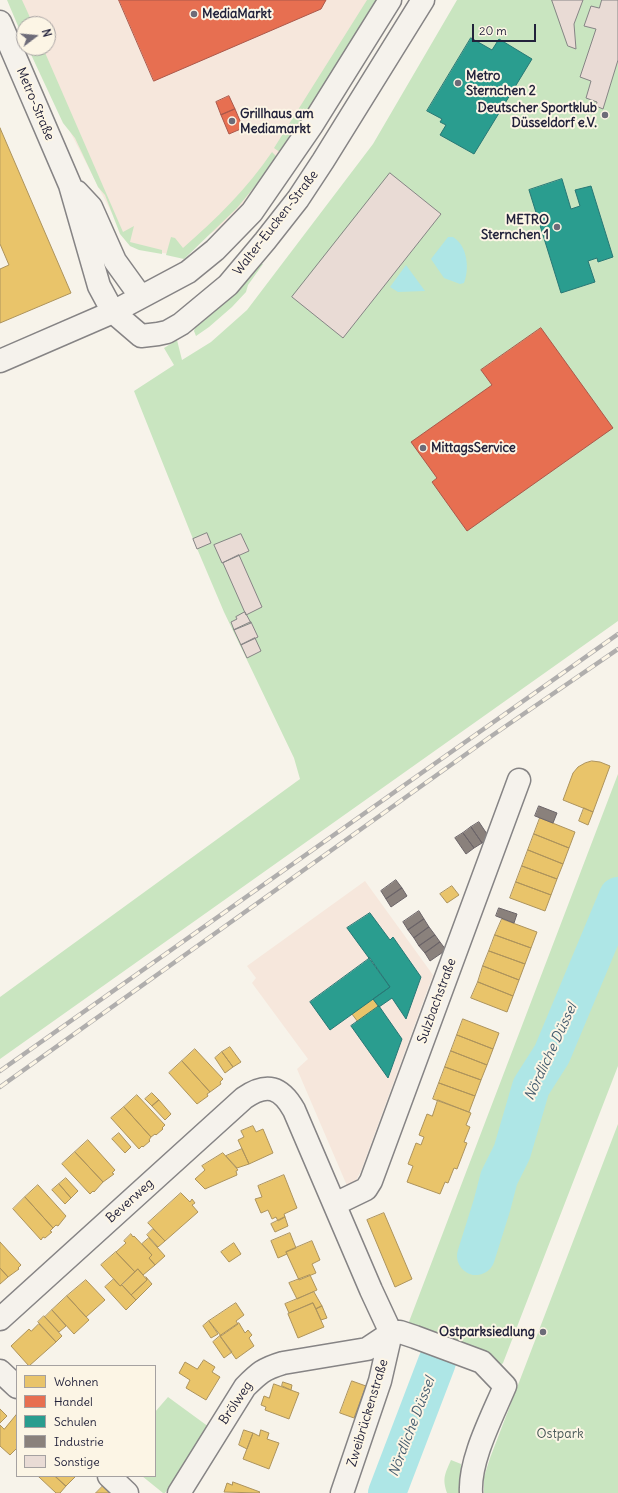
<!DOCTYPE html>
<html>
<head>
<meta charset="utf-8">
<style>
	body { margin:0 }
	#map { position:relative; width:618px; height:1493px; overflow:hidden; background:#f7f3ea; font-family:Delius,sans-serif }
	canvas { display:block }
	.legend { position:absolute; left:16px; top:1365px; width:140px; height:112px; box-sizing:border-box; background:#fcf5e5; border:1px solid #a5a1a1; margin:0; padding:5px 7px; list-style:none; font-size:12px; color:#22223b }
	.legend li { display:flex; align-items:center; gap:8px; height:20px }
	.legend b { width:20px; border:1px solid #a5a1a1 }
	.north { position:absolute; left:16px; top:16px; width:40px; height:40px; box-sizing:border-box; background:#fcf5e5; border:1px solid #a5a1a1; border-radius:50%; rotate:74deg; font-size:11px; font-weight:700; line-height:16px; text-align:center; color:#22223b }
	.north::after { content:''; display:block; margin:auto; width:14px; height:18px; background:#6d6b78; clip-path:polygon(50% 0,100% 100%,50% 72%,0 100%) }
	.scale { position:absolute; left:472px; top:24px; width:64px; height:18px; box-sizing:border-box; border:2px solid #22223b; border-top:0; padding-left:5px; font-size:12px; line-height:14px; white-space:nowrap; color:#22223b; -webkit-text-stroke:3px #fcf5e5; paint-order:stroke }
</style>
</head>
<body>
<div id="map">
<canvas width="618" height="1493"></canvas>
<ul class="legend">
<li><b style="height:11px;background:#e9c46a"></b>Wohnen</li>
<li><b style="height:11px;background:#e76f51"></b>Handel</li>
<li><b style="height:11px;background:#2a9d8f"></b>Schulen</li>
<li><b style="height:11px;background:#8a817c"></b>Industrie</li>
<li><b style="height:11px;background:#e9dbd5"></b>Sonstige</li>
</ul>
<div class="north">N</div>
<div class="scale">20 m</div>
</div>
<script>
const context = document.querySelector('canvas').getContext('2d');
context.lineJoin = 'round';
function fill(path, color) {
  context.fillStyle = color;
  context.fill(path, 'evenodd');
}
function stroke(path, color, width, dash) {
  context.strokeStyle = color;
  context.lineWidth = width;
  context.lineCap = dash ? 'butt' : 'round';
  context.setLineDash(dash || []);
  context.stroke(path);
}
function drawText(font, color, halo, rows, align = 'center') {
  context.font = font + ' Delius,sans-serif';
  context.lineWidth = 4;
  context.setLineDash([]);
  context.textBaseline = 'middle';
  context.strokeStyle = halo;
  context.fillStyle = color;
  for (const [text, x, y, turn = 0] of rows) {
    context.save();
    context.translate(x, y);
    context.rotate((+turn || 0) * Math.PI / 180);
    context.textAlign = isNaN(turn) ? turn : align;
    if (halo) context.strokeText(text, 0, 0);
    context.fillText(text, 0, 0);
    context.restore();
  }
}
const built = new Path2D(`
	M8,0H385L249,210L184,250L169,254L135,248L122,233L37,67L29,48H48V24H24Z
	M365,881L433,975L361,1171L355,1182L348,1188L297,1069L308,1059L252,983L256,978L247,966Z`);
const green = new Path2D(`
	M7,0H22L33,24H24V40Z
	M367,0H379L358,37L281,153L274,148Z
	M457,0H618V621L0,1059V997L300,779L294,758L224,612L193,539L134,391L174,365L164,348L177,340L182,360L211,342L247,310L373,144Z
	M28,48H43L123,232L134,226L130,242L162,250V254L139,250L130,246L120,234L105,195L98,187L75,138L63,123Z
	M272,152L278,158L237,208L184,259L166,255L171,237L175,238L183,248C216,219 247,189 272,152Z
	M260,263L263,264L248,285L246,292L232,307L209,327L196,336L194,331L195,328C219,309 240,287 260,263Z
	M618,774V1066L503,1363L499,1367L407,1327Z
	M618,1124V1493H484V1477L490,1458Z
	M168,1397L209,1427L165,1493H163L142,1476H155V1412Z
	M451,1460L461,1464L460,1493H447C442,1478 445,1474 451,1460Z`);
const water = new Path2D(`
	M448,237H453C467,245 470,268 464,283L460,284L444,278L431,259Z
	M406,265L425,291L398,292L390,287Z
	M426,1360L446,1366L401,1470L395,1493H376L405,1417L415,1385Z`);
const homes = new Path2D(`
	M0,128L71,293L0,323V269L9,265L0,244Z
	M592,761L600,762L610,766L593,812L563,800L573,773L578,767L585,763Z
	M584,808L593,812L588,825L579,821Z
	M540,818L575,832L569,848L534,834Z
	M534,834L569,848L563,864L528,850Z
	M528,850L563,864L557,879L522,866Z
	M522,866L557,879L551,895L516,882Z
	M516,882L551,895L545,911L510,898Z
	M452,886L459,895L447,903L440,894Z
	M502,919L537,932L531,948L495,935Z
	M495,935L531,948L525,964L489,951Z
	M489,951L525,964L519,980L483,966Z
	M483,966L519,980L513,996L478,982Z
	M478,982L513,996L507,1012L471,998Z
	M373,999L379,1007L358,1022L352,1014Z
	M463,1019L499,1033L493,1049L457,1035Z
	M457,1035L493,1049L487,1065L451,1051Z
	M230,1047L241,1062L233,1067L222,1052Z
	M195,1049L223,1079L220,1082L221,1084L210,1092L182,1061Z
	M451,1051L487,1065L481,1080L445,1067Z
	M222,1052L233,1067L225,1073L215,1058Z
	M182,1061L210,1092L207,1094L208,1096L197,1104L169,1073Z
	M445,1067L481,1080L475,1096L439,1083Z
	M439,1083L475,1096L469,1112L433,1099Z
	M152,1093L159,1100L152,1106L145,1099Z
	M137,1095L165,1125L162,1128L163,1129L156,1135L155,1134L151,1137L124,1107Z
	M159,1100L171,1114L165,1120L152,1106Z
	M438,1100L471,1113L466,1125L470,1127L464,1142L467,1143L457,1169L454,1168L448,1183L445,1182L440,1194L407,1182L413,1166L408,1164L416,1143L421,1145L424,1137L419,1135L427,1114L432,1116Z
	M124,1107L151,1137L149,1140L150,1141L143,1147L142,1146L139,1149L111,1118Z
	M253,1126L256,1132L263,1129L273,1153L249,1164L238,1140L244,1137L241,1131Z
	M119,1133L131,1147L125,1153L112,1139Z
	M88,1140L115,1170L112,1173L114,1174L103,1182L75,1152Z
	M242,1149L249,1164L237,1168L226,1156Z
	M75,1152L103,1182L94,1192L93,1191L90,1194L62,1164Z
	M223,1153L238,1170L236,1171L237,1175L205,1189L195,1179L205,1170L202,1166Z
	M284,1175L297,1208L284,1214L285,1217L278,1221L276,1217L272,1219L268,1210L261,1213L255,1199L262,1197L258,1186Z
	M66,1178L78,1191L71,1198L59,1184Z
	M59,1184L71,1198L65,1204L52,1190Z
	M38,1185L66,1216L58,1226L56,1225L53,1228L25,1197Z
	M181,1193L190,1202L192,1199L195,1203L192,1205L198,1212L165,1241L148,1223Z
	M25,1197L53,1228L50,1231L52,1232L45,1238L43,1237L41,1240L13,1209Z
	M384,1213L412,1279L395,1287L367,1220Z
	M285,1217L288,1226L275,1232L271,1224Z
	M153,1229L165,1241L158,1247L147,1235Z
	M290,1233L296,1248L286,1252L287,1254L278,1258L271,1241Z
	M131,1234L133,1237L134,1236L152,1255L149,1258L155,1265L143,1275L138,1269L135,1272L116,1252L126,1243L124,1241Z
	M149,1238L165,1256L155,1265L149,1258L152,1255L142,1244Z
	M312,1241L320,1260L312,1264L316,1273L299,1280L286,1252Z
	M0,1242L21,1265L18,1268L19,1269L8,1277L0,1268Z
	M234,1243L241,1254L229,1262L221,1252Z
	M116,1252L135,1272L120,1286L101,1265Z
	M0,1268L8,1277L0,1284Z
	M138,1269L147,1280L131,1295L122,1285Z
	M310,1275L317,1290L297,1299L289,1283Z
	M146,1277L152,1284L136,1300L131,1295L147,1280Z
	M114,1279L120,1286L122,1285L136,1300L126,1310L105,1287Z
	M86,1280L105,1300L86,1317L67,1296Z
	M314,1292L322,1306L316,1309L313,1303L289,1313L285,1304Z
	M67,1296L89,1320L74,1334L52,1310Z
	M236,1303L244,1315L236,1321L238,1324L221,1336L209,1321Z
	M313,1303L324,1327L298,1338L288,1314Z
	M322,1306L327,1318L321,1320L316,1309Z
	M52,1310L66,1326L59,1332L45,1317Z
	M44,1316L62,1336L56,1342L38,1322Z
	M209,1321L218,1334L211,1338L203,1326Z
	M239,1323L245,1333L248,1330L252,1335L249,1338L254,1346L236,1359L220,1336Z
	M39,1324L56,1342L29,1366L11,1346L29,1329L31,1331Z
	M220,1336L232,1352L224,1358L213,1342Z
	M204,1360L215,1367L212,1372L220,1377L206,1400L186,1388L190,1380L179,1373L185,1362L197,1369Z
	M352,1381L366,1386L354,1418L340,1413Z
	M283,1382L292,1385L291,1390L282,1386Z
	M274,1384L299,1393L289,1419L265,1410L266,1407L261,1405L264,1396L269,1398Z
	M0,1409L7,1416L0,1423Z
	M17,1414V1448L10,1455L0,1446V1425L4,1429Z
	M244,1430L253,1433L247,1449L239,1445Z
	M261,1430L269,1433L267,1439L279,1443L269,1469L243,1459L253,1433L259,1436Z
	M40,1476H55L66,1486L60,1493H56L39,1477Z
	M55,1476H76L66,1486Z
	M233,1482L260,1492L259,1493L224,1492L227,1483L232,1485Z
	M103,1486L111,1493H96Z`);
const shops = new Path2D(`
	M119,0H326L321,9L154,81Z
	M229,96L235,109L221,115L216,102Z
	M235,109L243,128L229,134L221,115Z
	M541,328L613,428L467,531L432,482L437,478L411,442L492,385L481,370Z`);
const schools = new Path2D(`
	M471,38L492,50L499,39L532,59L474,154L440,135L446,125L440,122L442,119L427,111Z
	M562,179L571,209L580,206L575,190L591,186L613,257L598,262L597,258L588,261L595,282L561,293L529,190Z
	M370,913L390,940L393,937L421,977L406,1019L392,998L379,1007L373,999L390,987L347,928Z
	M370,958L390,987L330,1030L310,1002Z
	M379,1006L402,1039L388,1078L351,1026Z`);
const industry = new Path2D(`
	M539,806L557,813L553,823L535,816Z
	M479,822L489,837L482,843L471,827Z
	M471,827L482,843L474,848L463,833Z
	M463,833L474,848L466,854L455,838Z
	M396,880L402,888L386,899L381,891Z
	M402,888L407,896L391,907L386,899Z
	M499,908L517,914L514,923L496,916Z
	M419,911L424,919L408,930L403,922Z
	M424,919L429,927L414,938L408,930Z
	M429,927L435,935L419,946L414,938Z
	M435,935L440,942L425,953L419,946Z
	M440,942L446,950L430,961L425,953Z`);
const river = new Path2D(`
	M476,1256L492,1205L499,1178L512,1152L531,1087L552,1054L618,896
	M387,1493L437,1362`);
const building = new Path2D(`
	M552,0H583L574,24L576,49L568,46Z
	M602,0H618V60L603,109L596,106L597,102L586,98L591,81L580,77L596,29L584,26L591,6L599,8Z
	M390,173L441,214L343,338L292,297Z
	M207,533L211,543L197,549L193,539Z
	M241,534L249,551L222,563L214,545Z
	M239,555L262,607L246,615L223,563Z
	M245,612L251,623L234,630L231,622L237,619L236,617Z
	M251,622L258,637L241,645L234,630Z
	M255,638L261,651L247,658L241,645Z`);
const minor = new Path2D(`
	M0,22L70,185L99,286L113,312L141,336L158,334L167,332L181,324L228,285L265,241L298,199L323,161L423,0
	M77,192L91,207L115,261L141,297
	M0,361L113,312L188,272L215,250L252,212L312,125L390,0
	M335,1204L366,1189L371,1181L519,780
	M0,1319L244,1098C267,1082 281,1087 294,1110L371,1290L391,1333
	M391,1333L400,1332L415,1337L482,1362L505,1386C492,1417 469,1460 471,1493
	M0,1371L17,1387
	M109,1476L127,1493
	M179,1493L245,1387C259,1373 263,1369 283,1363L367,1349L391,1333
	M342,1493L380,1381L391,1333`);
const rail = new Path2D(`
	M0,1071L618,634
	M0,1087L490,737L618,649`);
const markers = [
	[194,14,4,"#6d6b78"],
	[458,83,4,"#6d6b78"],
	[605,115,4,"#6d6b78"],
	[232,121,4,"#6d6b78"],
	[557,227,4,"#6d6b78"],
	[423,448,4,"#6d6b78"],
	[543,1332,4,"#6d6b78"]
];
const poiNames = [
	["MediaMarkt",202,14],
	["Metro",466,76],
	["Sternchen 2",466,91],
	["Deutscher Sportklub",597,108,"right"],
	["Düsseldorf e.V.",597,123,"right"],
	["Grillhaus am",240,114],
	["Mediamarkt",240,129],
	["METRO",549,220,"right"],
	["Sternchen 1",549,235,"right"],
	["MittagsService",431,448],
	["Ostparksiedlung",535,1332,"right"]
];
const streetNames = [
	["Metro-Straße",35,104,67],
	["Walter-Eucken-Straße",276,223,-52],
	["Sulzbachstraße",437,1001,-70],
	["Beverweg",130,1201,-42],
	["Brölweg",236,1403,-56],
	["Zweibrückenstraße",368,1413,-73]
];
const parkNames = [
	["Ostpark",560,1434]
];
const waterNames = [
	["Nördliche Düssel",551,1052,-65],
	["Nördliche Düssel",412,1427,-69]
];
fill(built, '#f6e7dc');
fill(green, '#c9e5c0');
fill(water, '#aee6e6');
fill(homes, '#e9c46a');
stroke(homes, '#ad935c', 1);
fill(shops, '#e76f51');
stroke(shops, '#ac584a', 1);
fill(schools, '#2a9d8f');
stroke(schools, '#287876', 1);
fill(industry, '#8a817c');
stroke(industry, '#6b6468', 1);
stroke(river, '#aee6e6', 38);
fill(building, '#e9dbd5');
stroke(building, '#868485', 1);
stroke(minor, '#868485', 25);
stroke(minor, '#f5f2ec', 22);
stroke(rail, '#b0aead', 4.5);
stroke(rail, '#fcf5e5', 3, [9]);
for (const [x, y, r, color] of markers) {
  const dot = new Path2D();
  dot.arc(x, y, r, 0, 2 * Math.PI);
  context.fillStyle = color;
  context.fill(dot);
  stroke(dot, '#fcf5e5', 1.5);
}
drawText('bold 13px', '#22223b', '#fcf5e5', poiNames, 'left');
drawText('13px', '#22223b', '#fcf5e5', streetNames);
drawText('13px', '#495958', '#fcf5e5', parkNames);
drawText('italic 14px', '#435b6e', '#fcf5e5', waterNames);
</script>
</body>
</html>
